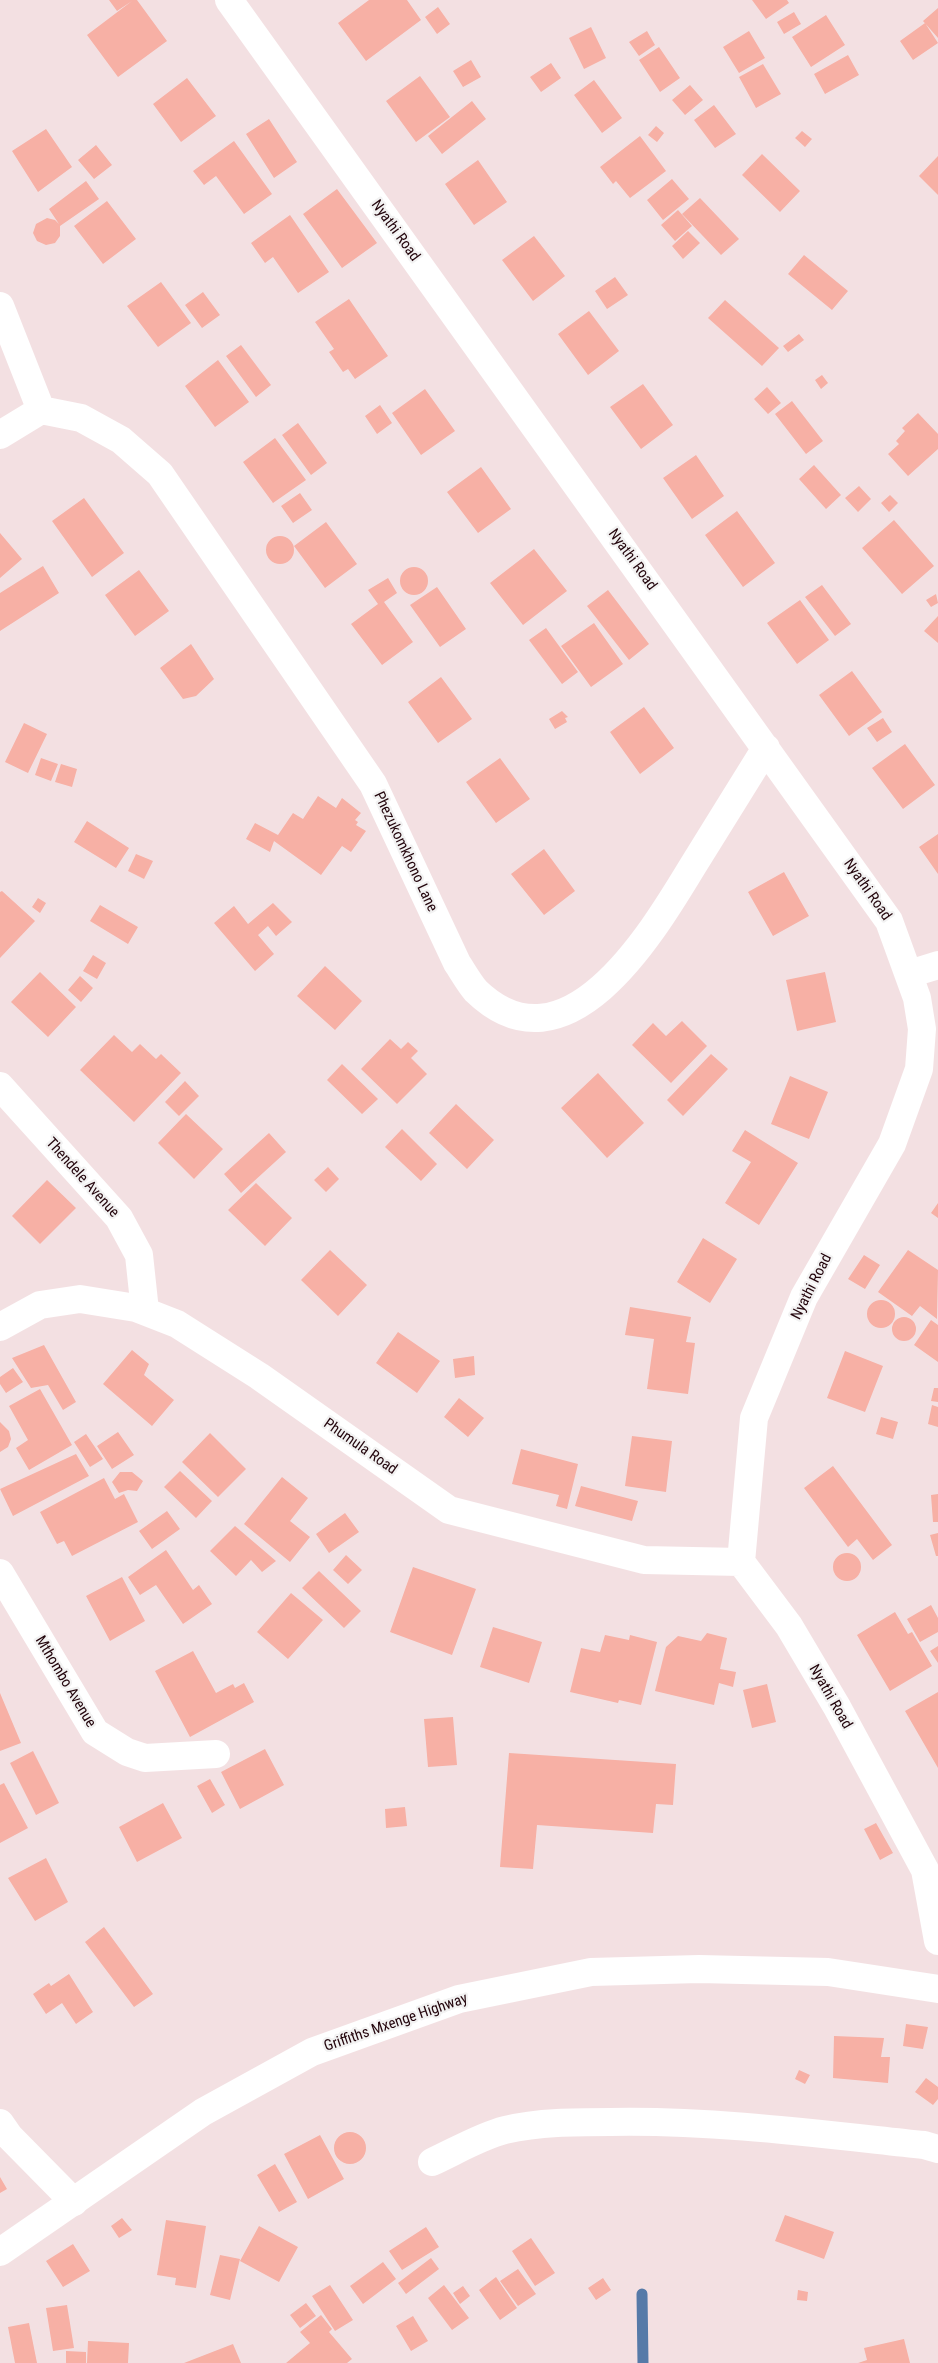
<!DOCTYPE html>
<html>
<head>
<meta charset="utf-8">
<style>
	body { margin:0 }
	canvas { display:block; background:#f3e0e2 }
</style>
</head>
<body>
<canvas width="938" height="2363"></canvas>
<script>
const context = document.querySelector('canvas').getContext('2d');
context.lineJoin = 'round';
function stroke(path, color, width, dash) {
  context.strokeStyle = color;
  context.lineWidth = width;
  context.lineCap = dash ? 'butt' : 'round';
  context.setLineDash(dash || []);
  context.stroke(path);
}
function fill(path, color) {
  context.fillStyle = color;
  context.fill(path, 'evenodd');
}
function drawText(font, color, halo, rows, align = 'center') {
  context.font = font + ' "Roboto Condensed",sans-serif';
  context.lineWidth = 4.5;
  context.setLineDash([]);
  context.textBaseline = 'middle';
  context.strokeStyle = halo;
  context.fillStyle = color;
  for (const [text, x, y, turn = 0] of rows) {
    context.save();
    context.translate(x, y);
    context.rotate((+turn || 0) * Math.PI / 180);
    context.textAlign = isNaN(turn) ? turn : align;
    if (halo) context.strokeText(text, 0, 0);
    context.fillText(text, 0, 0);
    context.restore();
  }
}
const stream = new Path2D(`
	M642,2294L643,2363`);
const building = new Path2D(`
	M109,0H137L167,41L118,77L87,35L132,1L117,11Z
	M369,0H407L421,20L366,61L338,23Z
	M752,0H787L789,3L766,19Z
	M438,7L450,24L437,34L425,17Z
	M938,8V38L923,21Z
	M794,12L801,24L784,34L777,22Z
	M826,15L845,45L811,67L792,37Z
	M925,23L938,43L913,60L900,41Z
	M591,27L606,58L584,69L569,38Z
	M647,31L655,45L639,56L629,42Z
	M749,31L765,58L739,73L723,47Z
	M659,47L680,78L660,92L639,60Z
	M848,55L859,75L825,94L814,74Z
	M471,60L481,77L463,87L453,71Z
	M551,63L561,78L541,92L530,77Z
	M763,64L781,94L756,108L739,77Z
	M420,76L450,117L416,142L386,101Z
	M187,78L216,116L181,142L153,104Z
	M594,80L622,118L602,133L574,95Z
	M690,85L703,100L685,115L672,100Z
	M472,101L486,119L442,154L428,136Z
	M714,105L736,134L715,148L694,120Z
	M269,119L297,162L274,178L246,134Z
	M656,126L664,133L657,142L648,135Z
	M46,129L72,167L38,192L12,151Z
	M802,131L812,139L805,147L795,138Z
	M640,136L666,171L630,198L616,181L613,184L600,167Z
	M234,141L272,194L244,214L216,176L204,185L193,171Z
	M96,145L112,165L94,179L78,160Z
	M762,154L800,191L780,212L742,175Z
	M938,156V195L919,176Z
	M478,160L507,202L474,225L445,184Z
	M672,179L689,199L663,220L647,200Z
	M86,181L99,199L60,226V236L55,243L46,245L37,241L33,233L36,224L47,218L55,220L59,224L49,209Z
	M337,189L377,243L342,268L303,214Z
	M700,198L739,239L721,255L682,214Z
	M107,201L136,239L103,264L74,226Z
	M678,210L692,226L675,241L661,225Z
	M290,215L329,272L298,293L273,257L265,263L251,243Z
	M688,231L700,243L683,259L672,246Z
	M534,236L565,276L533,301L502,260Z
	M804,255L848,291L832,310L788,274Z
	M615,277L628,295L607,309L595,291Z
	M161,282L191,323L158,347L127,306Z
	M203,292L220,315L202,328L185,305Z
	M349,299L388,356L355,379L348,369L343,372L329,352L334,349L315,322Z
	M725,300L779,348L762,366L708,318Z
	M589,311L619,351L588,375L558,334Z
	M799,334L804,340L788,352L783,346Z
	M241,345L271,385L256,397L226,356Z
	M218,360L249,402L215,427L185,386Z
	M822,375L828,383L821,389L815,380Z
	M643,384L673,425L641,449L610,407Z
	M767,387L781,403L768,414L754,399Z
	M425,389L455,431L421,455L392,413Z
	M792,401L823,441L806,454L775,414Z
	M380,405L392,423L377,434L365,416Z
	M918,413L938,434V449L908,476L888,454L899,444L896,441L905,431L902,428Z
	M298,423L327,463L311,475L282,435Z
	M275,438L306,480L273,503L243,462Z
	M696,455L724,496L692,519L663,478Z
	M814,465L841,495L826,509L799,479Z
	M481,467L511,509L478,533L447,492Z
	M859,486L871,499L858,512L845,498Z
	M300,493L312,510L293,523L281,506Z
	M890,495L898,503L889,512L881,503Z
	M84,498L124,553L92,577L52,521Z
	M737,511L775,563L743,587L705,535Z
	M894,520L934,566L902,594L862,548Z
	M326,522L357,564L325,588L294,546Z
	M0,533L22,559L0,578Z
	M266 550a14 14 0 1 1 28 0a14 14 0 1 1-28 0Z
	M534,549L567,591L523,625L490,583Z
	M43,566L59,593L0,631V593Z
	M400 581a14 14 0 1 1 28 0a14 14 0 1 1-28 0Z
	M139,570L169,611L135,636L105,595Z
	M388,578L397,593L384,602L413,642L382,665L351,624L378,604L368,590Z
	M822,585L851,624L835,636L805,597Z
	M437,587L466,629L440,647L410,605Z
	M608,590L649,644L629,660L587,606Z
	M936,594L938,603L931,607L926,600Z
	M800,600L829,640L797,664L767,623Z
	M938,616V643L924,631Z
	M594,623L623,664L591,687L561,646Z
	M546,628L578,672L562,684L529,640Z
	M191,644L214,679L196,696L183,699L160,668Z
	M852,671L882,712L849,736L819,695Z
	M441,677L472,719L438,743L408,702Z
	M644,707L674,748L640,774L610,732Z
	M562,711L568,717L565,718L567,722L555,729L549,719Z
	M883,718L892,732L877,742L867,728Z
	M24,723L47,734L28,773L5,762Z
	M905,744L935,785L903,809L872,768Z
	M41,758L58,764L51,781L35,775Z
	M500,758L530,799L496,823L466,782Z
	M61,764L77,769L72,787L55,782Z
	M318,796L336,808L342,798L361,813L355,820L358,822L356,825L366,831L351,852L342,846L321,875L274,841L270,852L246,839L255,823L278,835L293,813L303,819Z
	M87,821L129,848L116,868L74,842Z
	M938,834V874L919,847Z
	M544,849L575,891L544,915L511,874Z
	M136,854L153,861L144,879L128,871Z
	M784,872L809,916L773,936L748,892Z
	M2,891L35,921L0,958V892Z
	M38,898L46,903L40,913L32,907Z
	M273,903L292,922L276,936L268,926L258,935L274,954L255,971L214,923L234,906L248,924Z
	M100,905L138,927L128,944L90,921Z
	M93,955L106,963L97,979L83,971Z
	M325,966L362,1001L335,1030L297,996Z
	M40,972L76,1007L48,1037L11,1002Z
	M825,972L836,1022L797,1031L786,980Z
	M80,976L93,988L81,1002L68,990Z
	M682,1021L707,1046L671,1083L632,1045L653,1023L666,1036Z
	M114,1035L132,1052L140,1044L156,1059L161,1054L181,1073L134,1122L80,1070Z
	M390,1039L401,1049L408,1042L418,1051L411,1058L427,1074L397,1104L361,1069Z
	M711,1054L728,1069L683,1116L667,1100Z
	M342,1064L378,1099L362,1114L327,1080Z
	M598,1073L644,1123L607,1158L561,1108Z
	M790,1076L828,1092L809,1139L771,1124Z
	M185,1081L199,1096L179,1116L165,1102Z
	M456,1104L494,1140L467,1169L429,1133Z
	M186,1114L223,1149L194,1179L158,1143Z
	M402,1129L437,1164L421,1181L385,1147Z
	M745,1130L798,1163L759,1225L725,1203L751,1162L732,1151Z
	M269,1133L286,1152L241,1193L224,1174Z
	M328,1167L339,1179L326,1192L314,1180Z
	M47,1180L76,1208L40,1244L12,1216Z
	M256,1183L292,1218L265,1246L228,1210Z
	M938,1203V1218L931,1213Z
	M703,1238L737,1259L710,1303L677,1282Z
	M330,1250L367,1285L338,1316L301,1280Z
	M908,1250L938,1270L937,1319L920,1306L912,1316L878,1292Z
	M864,1255L880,1265L865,1289L848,1279Z
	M867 1314a14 14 0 1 1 28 0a14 14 0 1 1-28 0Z
	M630,1307L691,1317L686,1342L695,1343L688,1394L647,1389L654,1339L625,1335Z
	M892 1329a12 12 0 1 1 24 0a12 12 0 1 1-24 0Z
	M931,1320L938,1325V1362L914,1345Z
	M398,1332L440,1361L417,1393L376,1363Z
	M44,1345L76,1402L63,1410L48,1385L31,1388L12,1358Z
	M132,1350L149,1364L144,1375L174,1400L152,1426L103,1384Z
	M845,1351L883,1366L865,1412L827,1398Z
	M474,1356L475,1375L455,1378L453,1359Z
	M13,1368L23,1382L6,1393L0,1384V1377Z
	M934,1388H938V1402L931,1401Z
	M40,1389L72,1445L29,1470L16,1448L28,1440L9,1406Z
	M459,1398L484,1418L468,1437L444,1417Z
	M932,1405L938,1407V1427L928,1424Z
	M881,1417L898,1422L893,1439L876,1434Z
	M0,1422L9,1431L11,1439L8,1447L0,1452Z
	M118,1432L134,1455L112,1469L97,1446Z
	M210,1433L246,1469L218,1497L182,1462Z
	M86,1434L103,1459L90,1467L74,1442Z
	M632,1436L672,1441L666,1492L625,1486Z
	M521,1449L578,1464L567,1509L556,1506L559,1495L512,1484Z
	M76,1454L89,1476L13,1516L0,1489Z
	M833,1466L892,1545L873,1560L857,1539L848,1547L804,1488Z
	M180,1471L212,1501L196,1518L164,1487Z
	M120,1472H132L143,1481L137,1491L128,1490L119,1493L112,1482Z
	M282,1477L308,1498L290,1521L310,1537L290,1562L244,1524Z
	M104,1478L115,1499L124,1494L138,1522L72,1556L64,1541L57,1544L40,1512Z
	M581,1486L638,1501L632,1521L575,1506Z
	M938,1494V1522H933L931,1495Z
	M167,1511L180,1529L152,1549L139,1531Z
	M345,1513L359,1532L329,1553L316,1534Z
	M235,1526L276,1561L262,1572L251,1560L236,1576L210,1551Z
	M938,1533V1556H936L930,1535Z
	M166,1550L193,1590L199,1585L212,1604L183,1624L156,1585L140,1595L128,1577Z
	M833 1567a14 14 0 1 1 28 0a14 14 0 1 1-28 0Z
	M346,1555L362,1570L348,1584L333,1570Z
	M413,1567L476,1589L452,1655L390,1632Z
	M319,1571L361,1611L344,1628L302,1588Z
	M122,1577L145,1621L110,1641L86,1596Z
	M291,1593L323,1620L288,1659L257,1632Z
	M931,1605L938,1618V1632L920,1642L907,1619Z
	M895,1612L908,1634L912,1632L932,1666L890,1691L857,1635Z
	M493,1627L542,1642L529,1683L480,1667Z
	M707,1633L727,1638L720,1669L736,1672L733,1687L719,1683L714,1705L655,1691L666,1647L678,1636L701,1641Z
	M605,1635L629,1640L630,1635L657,1642L641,1705L619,1700L618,1703L570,1692L581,1648L600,1652Z
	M938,1646V1663L930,1651Z
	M193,1651L216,1693L233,1684L235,1688L244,1683L254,1702L190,1737L155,1671Z
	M767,1684L776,1722L752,1728L743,1690Z
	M938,1692V1768L905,1711Z
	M0,1693L21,1743L0,1751Z
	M453,1717L457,1765L428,1767L424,1719Z
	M265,1749L284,1785L240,1809L221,1772Z
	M33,1751L59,1803L36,1815L10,1763Z
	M509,1753L676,1764L673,1805L656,1804L653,1833L537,1825L533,1869L500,1867Z
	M210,1779L225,1805L212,1813L197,1786Z
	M4,1783L28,1828L0,1843V1785Z
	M163,1803L182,1838L137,1862L119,1827Z
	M405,1807L407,1826L386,1828L385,1809Z
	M876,1823L893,1853L880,1860L864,1829Z
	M46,1858L68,1902L35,1921L8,1878Z
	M104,1927L153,1994L134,2007L85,1942Z
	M69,1974L93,2012L76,2024L62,2003L46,2014L33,1994L49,1983L51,1986Z
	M906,2024L928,2027L923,2049L903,2046Z
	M834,2036L884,2038L881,2057H890L888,2083L833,2078Z
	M799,2070L810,2075L805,2084L795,2079Z
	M926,2078L938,2087V2099L933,2105L915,2092Z
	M334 2148a16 16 0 1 1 32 0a16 16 0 1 1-32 0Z
	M320,2135L344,2179L308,2199L284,2154Z
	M275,2164L297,2202L279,2212L257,2175Z
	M0,2177L7,2189L0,2193Z
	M785,2215L834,2232L824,2259L775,2241Z
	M122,2218L132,2230L119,2238L111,2226Z
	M166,2220L206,2226L196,2288L175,2285L176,2278L157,2275Z
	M259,2226L298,2247L279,2282L240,2261Z
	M426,2227L439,2247L402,2270L389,2251Z
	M531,2238L555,2273L535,2286L512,2251Z
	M73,2244L90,2271L63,2287L46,2261Z
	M220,2255L240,2259L230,2300L210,2295Z
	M431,2258L439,2269L406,2294L398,2283Z
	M383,2262L396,2279L363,2304L350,2286Z
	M518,2269L536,2294L518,2306L500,2281Z
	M496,2277L517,2308L500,2320L479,2290Z
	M603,2278L611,2290L596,2300L588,2288Z
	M330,2285L353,2320L335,2331L312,2296Z
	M444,2285L469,2318L452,2330L428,2298Z
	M463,2286L470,2296L460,2304L453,2293Z
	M798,2290L808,2292L807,2301L797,2300Z
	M306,2303L316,2316L300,2328L290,2315Z
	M67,2305L74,2348L53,2351L46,2308Z
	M321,2315L332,2329L329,2332L352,2359L347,2363H286L310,2343L300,2332Z
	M413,2316L428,2341L411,2351L396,2326Z
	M29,2323L37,2363H15L8,2327Z
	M904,2339L910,2363H858L867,2360L864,2348Z
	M88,2341L129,2343L128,2363H87Z
	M233,2344L241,2363H184Z
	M66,2351L86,2352V2363H66Z`);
const street = new Path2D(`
	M229,0L889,921L917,998L922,1029L919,1069L892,1144L804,1297L754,1418L741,1562L789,1626L837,1707L925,1870L938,1941
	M0,306L41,410
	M41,410L81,418L121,440L160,474L373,784L457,963C463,972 469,983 476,991C567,1079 654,930 694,864C718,825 742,787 766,748
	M0,435L41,410
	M909,974L938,965
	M0,1086L119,1218L139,1255L145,1311
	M0,1327L40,1305L80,1299L136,1308L177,1324L259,1376L449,1510L644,1560L741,1562
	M0,1573L95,1732L127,1752L145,1758L216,1754
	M0,2123L9,2136L74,2202
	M432,2162C454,2152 481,2136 505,2130C539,2122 575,2122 610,2122C715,2120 820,2134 924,2145L938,2149`);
const secondary = new Path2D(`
	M0,2252L203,2112L312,2052L459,1999L591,1972L699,1969L828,1972L938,1989`);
const streetNames = [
	["Nyathi Road",395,231,54],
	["Nyathi Road",632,560,54],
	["Phezukomkhono Lane",405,852,65],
	["Nyathi Road",867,890,55],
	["Thendele Avenue",82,1178,48],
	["Nyathi Road",812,1287,-63],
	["Phumula Road",360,1447,35],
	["Mthombo Avenue",65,1682,59],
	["Nyathi Road",830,1697,60],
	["Griffiths Mxenge Highway",396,2023,-19]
];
stroke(stream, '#567aa8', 11);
fill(building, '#f7b0a5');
stroke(street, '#fff', 28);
stroke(secondary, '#fff', 28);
drawText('15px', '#22040b', '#f2f2f2', streetNames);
</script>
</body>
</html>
